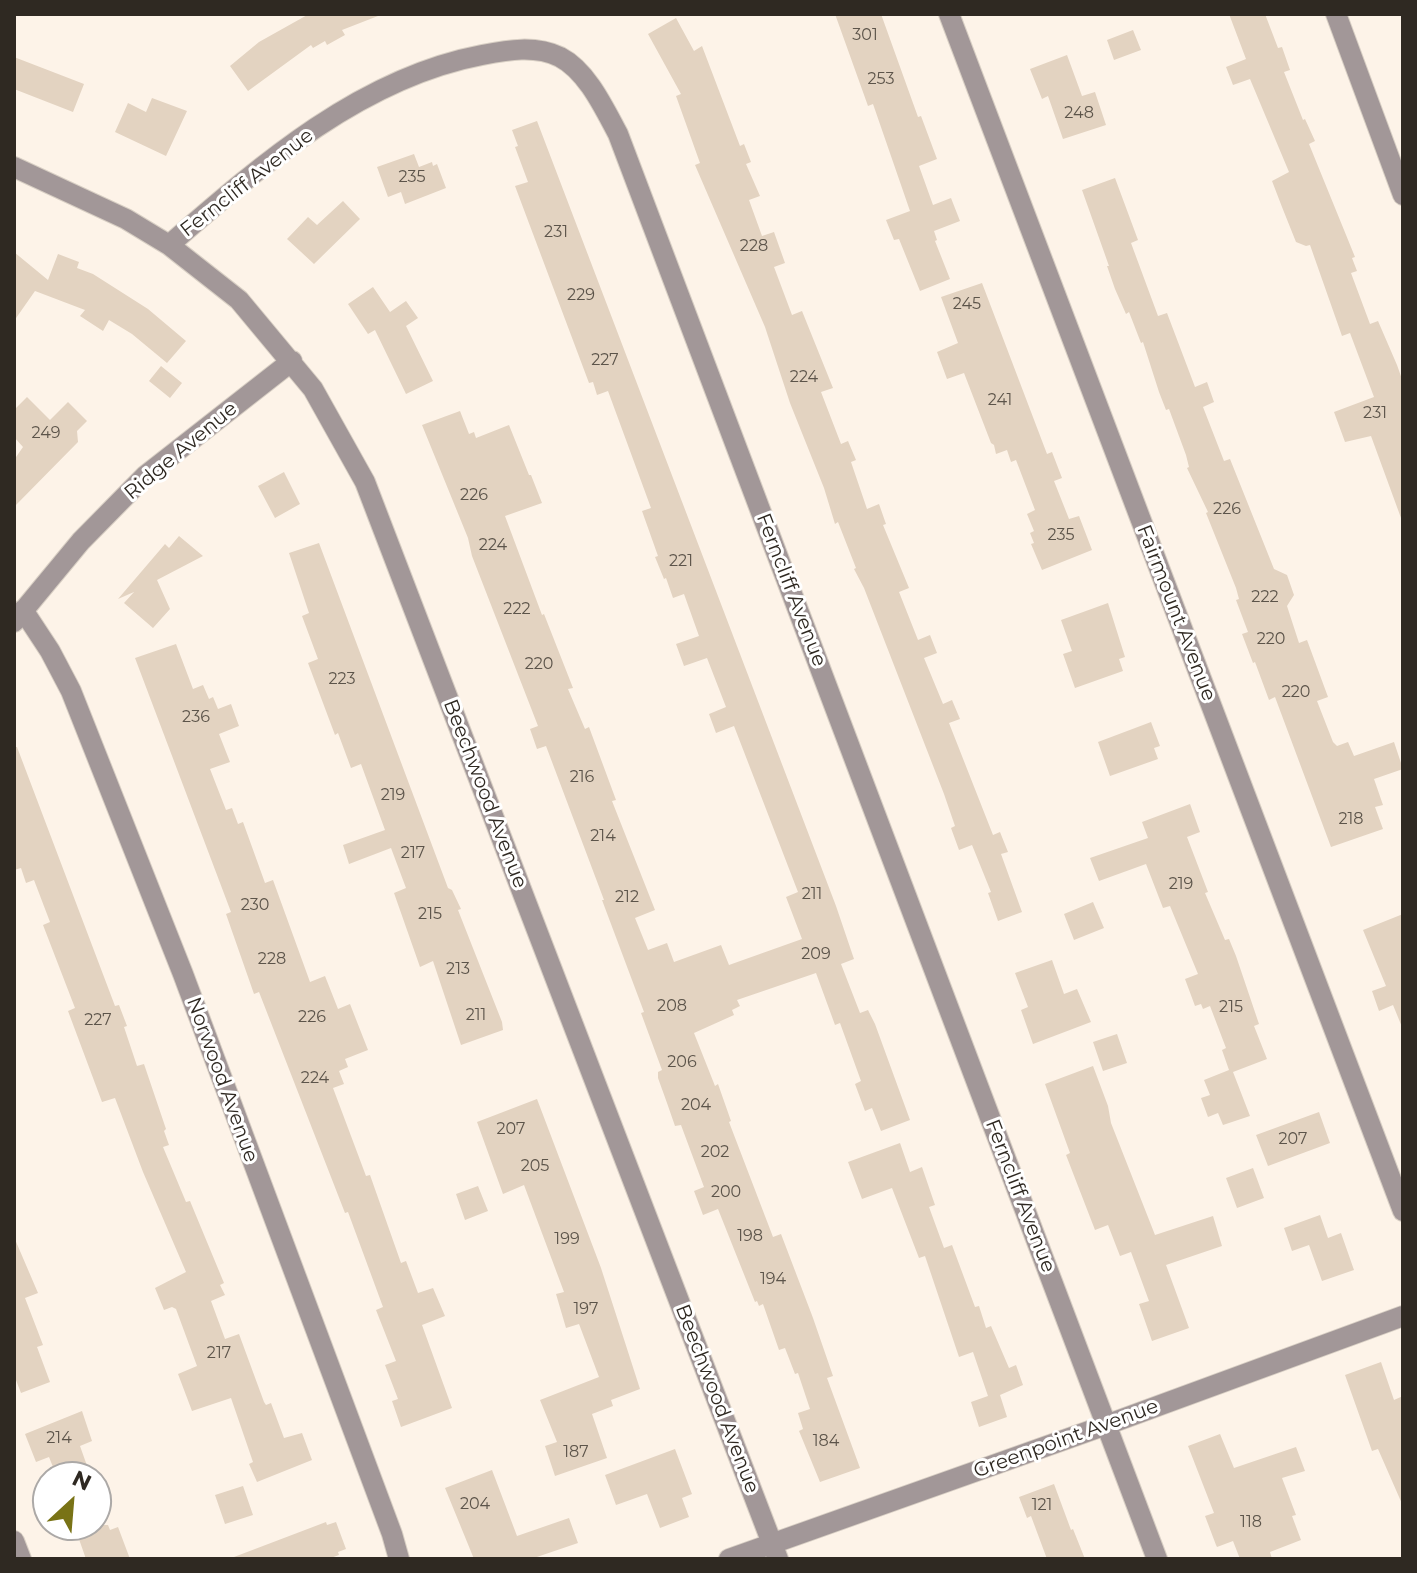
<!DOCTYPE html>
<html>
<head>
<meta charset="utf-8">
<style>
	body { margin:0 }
	#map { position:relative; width:1417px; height:1573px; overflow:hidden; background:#fdf3e8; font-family:Montserrat,sans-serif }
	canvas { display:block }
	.frame { position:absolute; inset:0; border:16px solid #2f2922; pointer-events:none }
	.north { position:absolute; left:32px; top:1461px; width:80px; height:80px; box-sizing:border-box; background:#fff; border:2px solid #aca9a7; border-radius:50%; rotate:26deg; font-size:22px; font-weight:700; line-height:32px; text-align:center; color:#2f2922 }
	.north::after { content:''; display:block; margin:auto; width:28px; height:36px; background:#797316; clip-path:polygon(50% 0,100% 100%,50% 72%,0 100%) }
</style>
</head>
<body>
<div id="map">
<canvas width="1417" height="1573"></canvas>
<div class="frame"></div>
<div class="north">N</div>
</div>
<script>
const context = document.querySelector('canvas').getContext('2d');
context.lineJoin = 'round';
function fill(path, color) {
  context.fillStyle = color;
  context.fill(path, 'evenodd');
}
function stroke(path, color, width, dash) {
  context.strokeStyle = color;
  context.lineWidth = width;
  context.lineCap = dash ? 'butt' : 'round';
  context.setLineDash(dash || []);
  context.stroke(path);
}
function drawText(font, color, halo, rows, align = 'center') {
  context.font = font + ' Montserrat,sans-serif';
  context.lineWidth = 6;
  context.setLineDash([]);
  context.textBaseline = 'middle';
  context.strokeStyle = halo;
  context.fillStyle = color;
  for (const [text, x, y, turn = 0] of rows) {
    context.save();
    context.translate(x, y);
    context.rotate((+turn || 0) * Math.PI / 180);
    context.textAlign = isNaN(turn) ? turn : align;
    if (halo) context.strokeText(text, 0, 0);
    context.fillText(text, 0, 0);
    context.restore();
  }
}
const building = new Path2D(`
	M309,14L378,16L342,30L345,35L327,45L325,41L313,48L311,45L248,91L230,66L259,42Z
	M835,14H881L918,117L921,116L937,159L919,166L933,205L951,198L960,221L934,231L937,240L935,241L950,279L920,291L899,239L894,240L886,220L910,211L873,104L868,106Z
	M1229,14H1265L1278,48L1282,47L1290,70L1284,72L1303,120L1305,119L1315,141L1309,144L1355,257L1352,258L1357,271L1351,273L1370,324L1378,321L1397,365L1403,382V518H1401L1371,436L1345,442L1334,412L1374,397L1350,333L1342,336L1310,245L1306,246L1296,242L1282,207L1272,181L1289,172L1250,79L1233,85L1226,67L1246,59Z
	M676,18L694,51L702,46L740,146L744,144L751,162L746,164L760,196L749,200L762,236L774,232L785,263L774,267L792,315L802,311L833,388L821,392L841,444L848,441L856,460L851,462L867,509L879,504L886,524L883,525L909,588L899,592L918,640L930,635L937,653L924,658L943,704L952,700L960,719L949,723L993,835L1000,832L1008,852L1001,854L1022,912L998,921L988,893L991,892L972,845L959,850L951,828L955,826L944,794L864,588L854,569L856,568L838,522L835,524L824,488L790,403L765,327L695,165L700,163L676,96L681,94L648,34Z
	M1133,30L1141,50L1114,60L1107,40Z
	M1067,55L1082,96L1095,92L1106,125L1063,139L1048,96L1042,99L1030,69Z
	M14,57L84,84L73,112L14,89Z
	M152,98L187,111L166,156L115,132L128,103L146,112Z
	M537,121L836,906L854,959L841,964L860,1013L868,1010L875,1024L910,1120L881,1131L872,1108L865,1111L855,1084L861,1081L840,1023L835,1025L816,973L737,1000L740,1006L732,1010L734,1015L694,1033L715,1086L718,1084L731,1121L729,1122L773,1237L781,1234L813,1318L833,1376L827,1378L860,1468L820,1482L799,1431L803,1429L798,1413L810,1409L798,1373L795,1374L785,1348L779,1350L763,1304L759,1306L757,1301L755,1302L718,1209L703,1215L694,1191L704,1187L681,1125L675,1126L667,1103L658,1078V1072L662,1070L641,1013L644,1012L602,900H604L546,746L537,749L530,729L538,726L472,556L468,538L422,425L460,411L469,434L474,432L476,438L509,425L529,475H531L542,503L505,516L542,615L544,614L573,688L568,689L585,729L589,727L616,800L612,801L655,910L635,918L648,950L667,943L674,962L721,945L729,965L802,939L786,897L798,892L734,726L716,733L709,714L726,707L707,658L684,666L676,644L699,636L684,594L673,598L666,578L664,579L655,557L658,556L642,511L651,508L608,391L597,395L593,382L589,383L515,186L528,182L515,147L518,146L512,130Z
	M414,154L419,167L432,162L433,166L437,164L446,188L405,204L401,192L388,197L377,167Z
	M1115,178L1138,240L1131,243L1158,316L1167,313L1195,387L1207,382L1214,402L1203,407L1224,461L1230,459L1274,569L1287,575L1294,595L1287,606L1299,643L1307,640L1328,697L1317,701L1333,742L1337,746L1348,742L1354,756L1394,742L1403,769L1374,779L1383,805L1375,807L1383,829L1331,847L1275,697L1269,700L1255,662L1253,663L1242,634L1248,632L1236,600L1239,599L1236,588L1206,513L1208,512L1187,468L1189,467L1186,455L1169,409L1166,410L1159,392L1143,342L1141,343L1129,312L1126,314L1115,289L1107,266H1109L1082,190Z
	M343,201L360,219L314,264L287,239L308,217L317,225Z
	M14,252L48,280L58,254L79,262L77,268L93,274L148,309L186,341L167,363L132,334L109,320L103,331L80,316L85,310L35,291L14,321Z
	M982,283L1047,454L1052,452L1062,478L1054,481L1069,519L1079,516L1092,550L1042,570L1031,544L1034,543L1030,533L1034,531L1027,514L1035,510L1016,460L1011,462L1007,450L996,454L994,445L991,443L964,373L947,379L937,352L958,343L941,297Z
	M373,287L390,312L406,301L418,318L406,326L433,381L406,394L375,330L368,334L348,304Z
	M161,366L182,383L170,398L149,381Z
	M27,397L50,420L68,402L87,421L77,431L78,442L14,507V460L23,447L14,437V410Z
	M284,472L300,504L275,518L258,486Z
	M179,536L203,556L157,580L170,609L153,628L124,603L134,592L118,599L165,544L169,548Z
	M319,543L448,888L452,890L461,909L458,910L502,1022L503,1030L461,1045L433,961L420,967L394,893L406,888L391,848L349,864L343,845L385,830L361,764L351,768L338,733L335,735L308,663L318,659L302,616L309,613L289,553Z
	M1108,603L1125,657L1119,659L1123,671L1075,688L1063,654L1072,651L1061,620Z
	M176,644L193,689L203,685L209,699L213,697L218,709L231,704L239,726L219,734L230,762L210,769L226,810L232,808L238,824L243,822L265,883L273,880L310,982L325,976L338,1009L350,1004L368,1050L345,1059L348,1067L339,1071L344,1084L333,1088L366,1176L370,1175L401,1263L406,1261L418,1293L433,1288L445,1316L422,1325L452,1408L401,1427L392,1401L398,1399L385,1365L396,1361L376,1310L383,1307L348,1212L345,1213L259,992L254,994L226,914L231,912L135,658Z
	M1151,722L1160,746L1154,748L1158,759L1110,776L1098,742Z
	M14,747H17L115,1006L119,1005L127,1026L124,1027L137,1066L144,1064L166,1129L164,1131L169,1145L163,1147L186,1202L190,1201L224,1283L220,1285L225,1295L211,1301L225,1339L239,1334L264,1402L266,1405L271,1403L284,1438L302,1433L312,1460L257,1482L249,1464L253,1462L231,1398L192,1411L178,1374L197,1366L176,1309L172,1307L164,1310L155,1288L186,1272L143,1172L115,1098L102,1102L68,1011L75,1008L43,925L50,922L34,880L26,883L21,868L14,870Z
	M1190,804L1200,832L1187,837L1208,892L1205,893L1225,940L1229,939L1236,956L1259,1024L1254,1026L1267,1059L1233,1072L1250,1116L1223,1125L1218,1113L1208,1117L1201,1098L1210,1095L1204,1080L1229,1070L1222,1050L1226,1048L1210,1006L1203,1009L1201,1004L1195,1006L1185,979L1198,974L1170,906L1163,908L1146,864L1099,881L1090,858L1148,838L1142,822Z
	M1093,902L1104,928L1074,940L1064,914Z
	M1403,914V1027H1402L1393,1005L1379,1011L1372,991L1386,986L1363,930Z
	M1052,960L1064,994L1077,989L1091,1022L1033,1044L1021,1010L1028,1007L1015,973Z
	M1117,1034L1127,1063L1103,1071L1093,1042Z
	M1093,1066L1108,1106L1111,1123L1155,1235L1213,1216L1222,1246L1166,1265L1189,1328L1152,1341L1139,1304L1149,1301L1131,1252L1120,1256L1108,1225L1095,1230L1066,1155L1070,1153L1045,1084Z
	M537,1099L601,1268L640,1389L611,1400L613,1406L592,1414L607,1458L555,1476L545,1446L557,1442L540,1400L599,1377L579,1324L566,1328L556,1294L564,1292L524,1185L503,1194L477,1122Z
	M1319,1112L1330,1143L1268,1166L1256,1135Z
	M900,1143L910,1172L922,1167L935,1205L929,1207L944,1248L952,1245L975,1307L979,1306L986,1328L991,1326L1009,1368L1016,1365L1023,1385L1000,1395L1007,1417L979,1427L971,1402L988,1396L973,1352L959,1357L925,1256L919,1258L892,1188L862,1199L848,1162Z
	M1253,1168L1264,1198L1237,1208L1226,1178Z
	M478,1186L488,1211L465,1220L456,1194Z
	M1320,1215L1328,1238L1341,1233L1354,1270L1322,1281L1309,1245L1292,1251L1284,1228Z
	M14,1237L38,1293L25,1298L43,1345L37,1347L50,1382L21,1393L14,1375Z
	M1381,1362L1394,1400L1403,1396V1506L1378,1449L1372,1451L1345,1375Z
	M82,1411L92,1441L80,1446L91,1477H57L49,1457L36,1462L25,1434Z
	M1220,1434L1234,1468L1296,1447L1305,1471L1282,1478L1296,1515L1292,1516L1301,1540L1270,1552L1272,1559H1240L1233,1541L1217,1547L1216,1545L1205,1516L1214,1513L1188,1446Z
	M675,1449L692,1494L682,1498L689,1517L660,1528L647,1494L616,1505L605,1475Z
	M492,1470L517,1536L569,1518L578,1543L531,1559H474L445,1488Z
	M1054,1484L1071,1530L1073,1529L1085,1559H1047L1031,1516L1027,1518L1019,1497Z
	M243,1486L253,1515L225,1524L215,1495Z
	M326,1522L327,1525L336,1522L346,1549L338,1552L339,1555L328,1559H234V1557Z
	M74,1525H108L110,1530L118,1527L130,1559H86Z`);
const street = new Path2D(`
	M949,14L1403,1211
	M1336,14L1403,195
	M14,167L126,219L169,245L239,300L313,389L365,482L778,1559
	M169,245C260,166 360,78 482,55C508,50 535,45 560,57C587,71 604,108 618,134L1157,1559
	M23,610L50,651L71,691L183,974L392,1534L399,1559
	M14,622L81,541L145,476L292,361
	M14,1541L21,1559
	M729,1559L1106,1425L1403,1316`);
const numberNames = [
	["301",865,35],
	["253",881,79],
	["248",1079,113],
	["235",412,177],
	["231",556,232],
	["228",754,246],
	["229",581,295],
	["245",967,304],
	["227",605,360],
	["224",804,377],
	["241",1000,400],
	["231",1375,413],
	["249",46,433],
	["226",474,495],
	["226",1227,509],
	["235",1061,535],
	["224",493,545],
	["221",681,561],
	["222",1265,597],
	["222",517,609],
	["220",1271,639],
	["220",539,664],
	["223",342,679],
	["220",1296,692],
	["236",196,717],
	["216",582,777],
	["219",393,795],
	["218",1351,819],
	["214",603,836],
	["217",413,853],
	["219",1181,884],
	["211",812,894],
	["212",627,897],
	["230",255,905],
	["215",430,914],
	["209",816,954],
	["228",272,959],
	["213",458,969],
	["208",672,1006],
	["215",1231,1007],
	["211",476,1015],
	["226",312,1017],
	["227",98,1020],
	["206",682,1062],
	["224",315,1078],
	["204",696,1105],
	["207",511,1129],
	["207",1293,1139],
	["202",715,1152],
	["205",535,1166],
	["200",726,1192],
	["198",750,1236],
	["199",567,1239],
	["194",773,1279],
	["197",586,1309],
	["217",219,1353],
	["214",59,1438],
	["184",826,1441],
	["187",576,1452],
	["204",475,1504],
	["121",1042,1505],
	["118",1251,1522]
];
const streetNames = [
	["Ferncliff Avenue",247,183,-38],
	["Ridge Avenue",181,451,-40],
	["Ferncliff Avenue",791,590,69],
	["Fairmount Avenue",1176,613,69],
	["Beechwood Avenue",485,794,69],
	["Norwood Avenue",222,1080,70],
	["Ferncliff Avenue",1020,1196,69],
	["Beechwood Avenue",717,1399,69],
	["Greenpoint Avenue",1066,1439,-20]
];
fill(building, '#e3d3c1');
stroke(street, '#d8cfc4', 22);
stroke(street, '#a29798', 20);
drawText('16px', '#5c544a', null, numberNames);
drawText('20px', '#2f2922', '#fff', streetNames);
</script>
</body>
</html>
